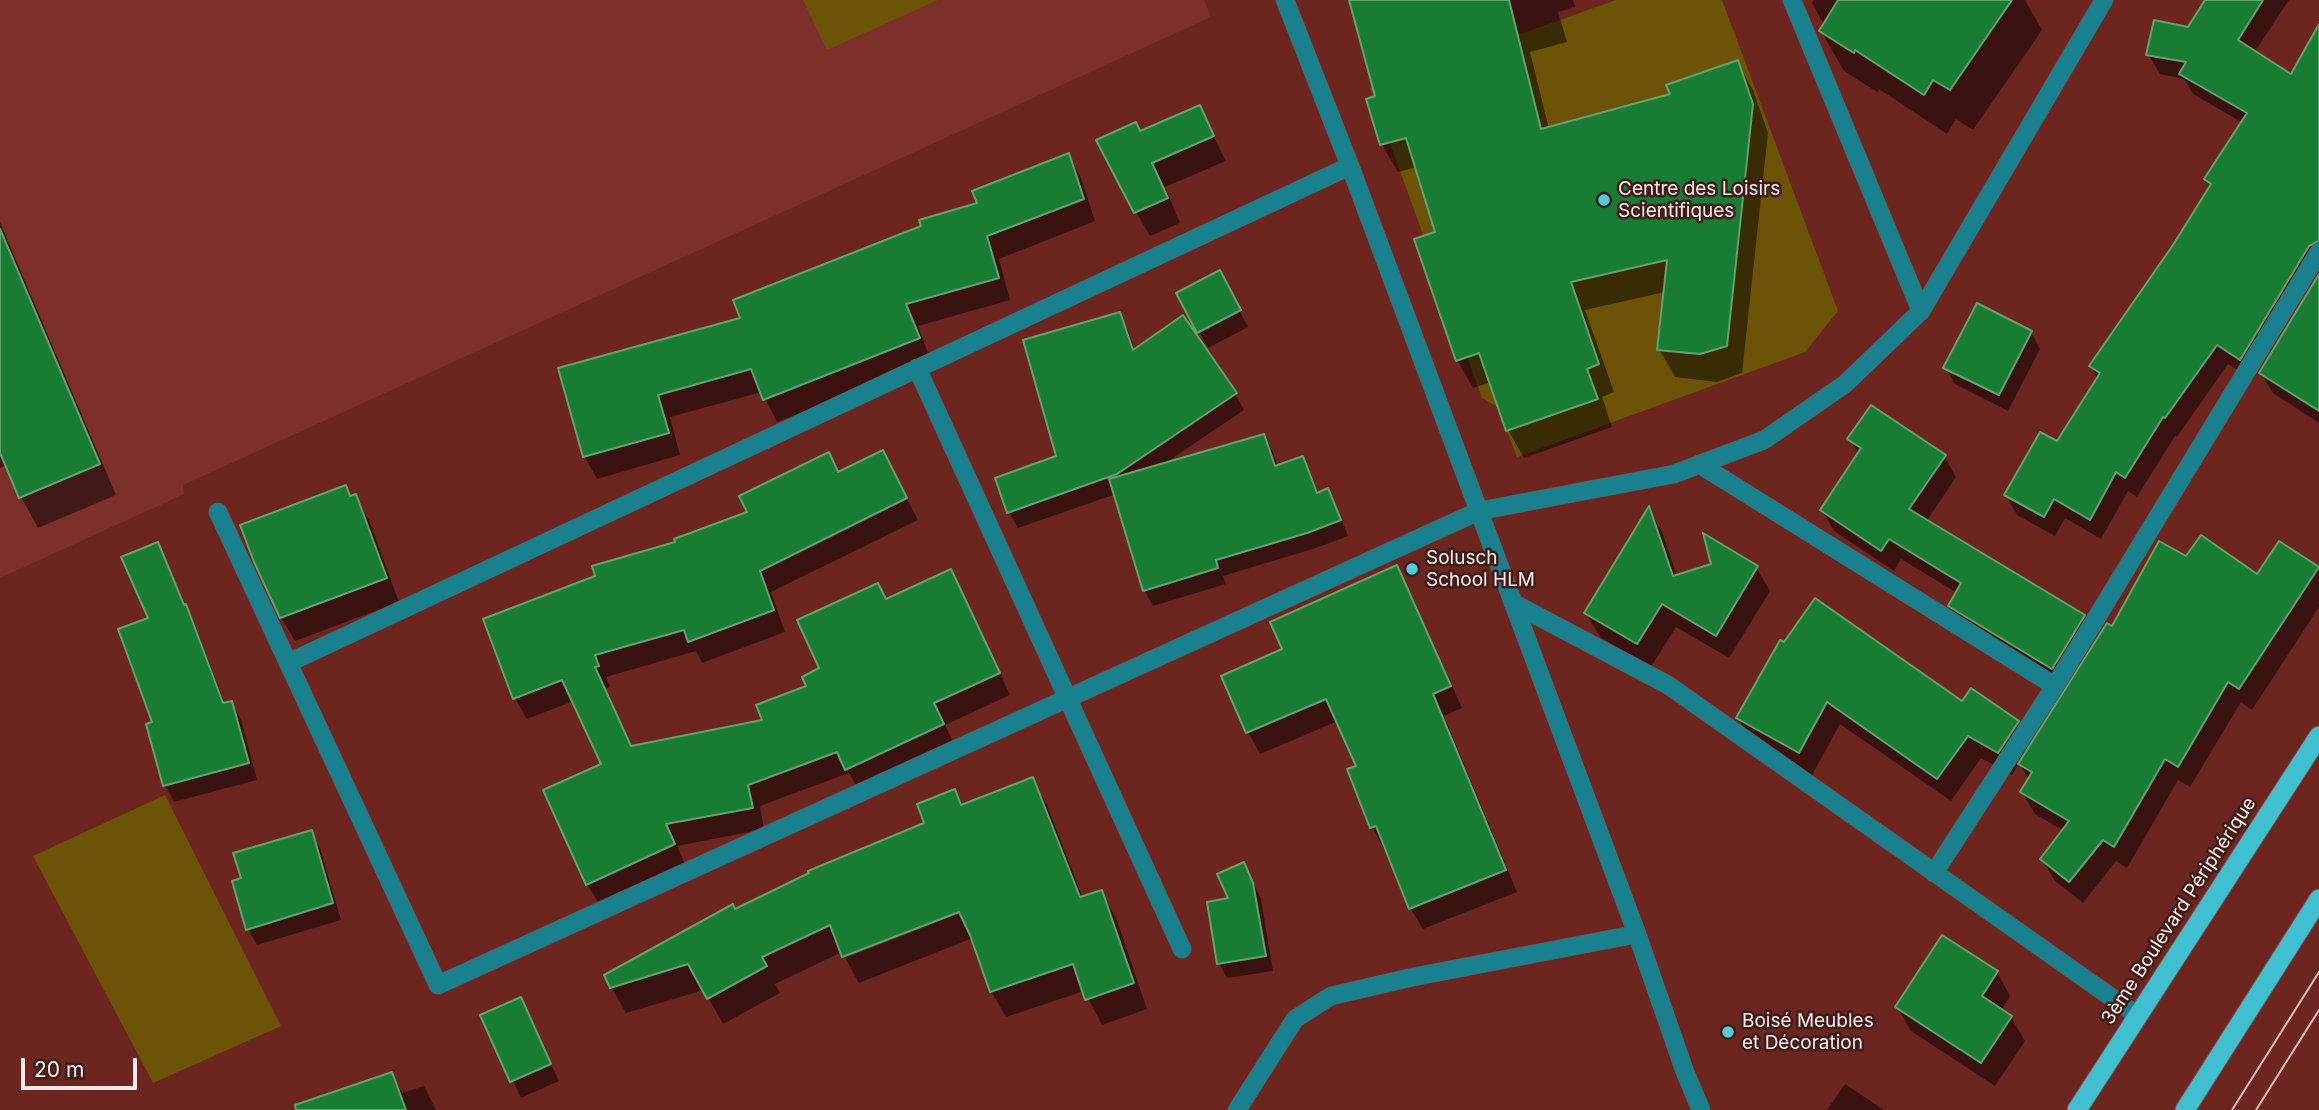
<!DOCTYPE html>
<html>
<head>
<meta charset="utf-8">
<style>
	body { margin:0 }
	#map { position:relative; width:2319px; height:1110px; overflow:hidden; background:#6d2520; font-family:Inter,sans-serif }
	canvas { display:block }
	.scale { position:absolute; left:21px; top:1058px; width:116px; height:32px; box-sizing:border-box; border:4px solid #fdeae7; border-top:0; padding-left:9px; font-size:21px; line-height:24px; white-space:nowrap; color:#fdeae7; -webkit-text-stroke:5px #3d1c19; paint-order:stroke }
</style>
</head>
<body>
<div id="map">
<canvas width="2319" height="1110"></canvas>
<div class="scale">20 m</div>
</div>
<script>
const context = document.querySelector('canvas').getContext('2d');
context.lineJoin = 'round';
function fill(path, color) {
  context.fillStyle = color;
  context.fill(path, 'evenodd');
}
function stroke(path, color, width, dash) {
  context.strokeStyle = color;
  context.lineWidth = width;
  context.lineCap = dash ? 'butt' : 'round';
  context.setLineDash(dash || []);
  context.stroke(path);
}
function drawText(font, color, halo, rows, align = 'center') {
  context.font = font + ' Inter,sans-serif';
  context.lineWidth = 5;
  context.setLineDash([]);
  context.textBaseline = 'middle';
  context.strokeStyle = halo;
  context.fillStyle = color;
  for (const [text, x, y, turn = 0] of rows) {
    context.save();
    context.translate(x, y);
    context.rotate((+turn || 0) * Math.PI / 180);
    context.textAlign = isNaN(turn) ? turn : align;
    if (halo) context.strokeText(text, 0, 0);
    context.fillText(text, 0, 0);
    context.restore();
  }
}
const built = new Path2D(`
	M0,0H1204L1211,17L183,485L184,494L0,578Z`);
const green = new Path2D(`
	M803,0H938L827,50Z
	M1616,0H1722L1838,311L1805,352L1517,457L1502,419L1503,410L1482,398L1370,88Z
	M165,795L281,1026L153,1083L33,856Z`);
const shadow = new Path2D(`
	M1351,0H1573L1575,7L1558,12L1567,42L1530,52L1549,129L1672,95L1737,62L1753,90L1768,133L1742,373L1717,382L1675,377L1659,349L1665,292L1585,310L1614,392L1602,397L1612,427L1524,458L1508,430L1491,382L1473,388L1457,360L1437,233L1416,167L1398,172L1382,145L1368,100L1378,97Z
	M1814,0H2025L2042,30L1973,130L1956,119L1947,134L1879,89L1877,92L1844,71L1821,31L1824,25L1812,3Z
	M2207,0H2289L2254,53L2292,77L2319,27V269L2252,379L2228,364L2177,437L2175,436L2137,497L2128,491L2101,539L2065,518L2055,536L2017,515L2006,495L2057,444L2098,379L2091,366L2174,246L2211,187L2206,179L2243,123L2193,94L2184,79L2160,74L2148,54L2189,29Z
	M1199,107L1226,161L1165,187L1180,223L1150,236L1136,212L1140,132Z
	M1068,155L1081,178L1095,221L999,259L1010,300L918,326L931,361L777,422L762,392L670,417L680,455L597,479L584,456L742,319L979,205Z
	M0,222L116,495L38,528L21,497L7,465L0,468Z
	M2319,277V423L2273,393L2261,373Z
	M1228,289L1248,327L1208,348L1179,294Z
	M1119,314L1128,330L1135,351L1235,394L1244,410L1164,464L1264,437L1273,452L1278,467L1302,458L1319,494L1327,490L1336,505L1348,536L1316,548L1223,576L1226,584L1153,606L1144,590L1116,494L1018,528L1009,512L997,479L1058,457Z
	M2031,332L2040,349L2008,411L1955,384L1945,367Z
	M1850,439L1944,456L1956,477L1926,522L2083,617L2095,637L2087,652L2089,654L2187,558L2257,576L2317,569L2319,571V607L2252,710L2241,702L2190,787L2178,780L2127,868L2116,861L2083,903L2055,881L2042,859L2064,831L2035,814L2022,792L2029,780L2019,763L2012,775L1981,758L1951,801L1840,724L1812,775L1751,741L1738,718L1781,642L2017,723L2031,747L2067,690L1962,626L1950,606L1957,593L1901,559L1894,571L1834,531L1822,510L1859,455Z
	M882,452L918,520L771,592L785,632L702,663L696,651L606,677L610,687L606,689L633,748L764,721L808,687L821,669L887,601L951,571L963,593L1010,695L945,725L955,746L859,790L849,773L760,806L764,829L677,846L686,866L600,905L587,884L603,765L574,701L527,719L515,698L677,543L839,474Z
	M346,488L352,498L355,497L369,520L399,602L295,641L281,617Z
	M1649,510L1662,532L1677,576L1756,567L1770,591L1729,658L1676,627L1651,667L1600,637L1586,613Z
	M157,545L194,622L225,704L231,703L241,719L257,780L174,802L165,785L154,724L150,619Z
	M1396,567L1408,589L1462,708L1444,716L1517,892L1423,929L1410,908L1386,848L1384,849L1372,827L1358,767L1338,721L1260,754L1248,732L1224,677L1285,650Z
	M1032,779L1047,805L1083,898L1101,892L1116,918L1147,1009L1102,1025L1084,991L1006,1017L991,991L973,938L859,983L842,952L775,984L780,993L723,1024L704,990L626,1013L611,987L734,911L927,824L954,791L963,806ZM966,907L968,910L845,958V955Z
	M311,832L320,848L341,920L257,945L248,929L243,879Z
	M1244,864L1261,899L1273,971L1227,978L1219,963L1230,899Z
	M1997,972L2010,996L2001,1011L2011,1017L2025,1041L1995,1086L1911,1031L1897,1007Z
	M520,999L559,1081L521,1098L482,1016Z
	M392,1074L402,1093L424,1086L436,1110H341Z
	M1845,1084L1884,1110H1827Z`);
const building = new Path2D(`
	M1349,0H1509L1541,129L1670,94L1666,85L1738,60L1753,104L1727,346L1700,354L1657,350L1667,260L1571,282L1599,364L1587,369L1598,399L1506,431L1479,353L1456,361L1414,239L1435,232L1406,138L1380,145L1366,99L1375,96Z
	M1838,0H2012L1950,90L1933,80L1924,95L1855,50L1854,53L1819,31Z
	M2205,0H2263L2238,40L2291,74L2319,24V241L2309,246L2240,360L2217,345L2165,418L2163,417L2125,478L2116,472L2090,520L2054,499L2044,517L2004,495L2040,432L2057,441L2100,373L2089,366L2173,245L2211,184L2204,179L2247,113L2179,74L2186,62L2146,55L2154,20L2188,27Z
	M1200,105L1214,136L1152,163L1168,198L1134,213L1096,140L1136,122L1140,131Z
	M1069,153L1084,199L987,236L999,278L906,304L920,338L763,400L751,369L658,395L669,433L583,457L558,368L740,318L733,300L921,226L919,220L977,203L972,191Z
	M0,229L100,464L19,498L0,453Z
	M1220,270L1241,310L1197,333L1176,293Z
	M2319,274V411L2259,373Z
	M1977,303L2032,331L1999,395L1943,368Z
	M1120,312L1133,350L1183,315L1237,393L1117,474L1007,513L995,478L1056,456L1023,340Z
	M1871,405L1946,455L1909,509L2085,615L2052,669L1948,606L1961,583L1889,539L1881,551L1820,510L1861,448L1847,439Z
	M1264,434L1275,466L1303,456L1317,493L1328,488L1341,520L1307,533L1216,560L1218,568L1143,591L1109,479Z
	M883,450L907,498L760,571L774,610L688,642L684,630L595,655L599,666L595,667L631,746L762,720L756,705L806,686L802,677L819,668L797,620L878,583L886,599L951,569L1000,673L934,703L944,724L845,770L837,752L748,785L753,808L666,824L675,844L586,885L543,790L601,764L562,680L513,699L483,619L595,576L592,566L675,542L674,539L747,512L739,496L829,452L838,472Z
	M346,485L350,496L356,494L387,578L280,618L254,562L240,525Z
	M1649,506L1673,576L1711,564L1703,533L1758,566L1716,636L1662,604L1637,644L1584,613Z
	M2201,535L2257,574L2279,541L2319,567L2239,689L2228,682L2178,767L2165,759L2114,847L2103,840L2069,882L2040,859L2069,821L2020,792L2032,772L2018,764L2107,623L2112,626L2159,541L2186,556Z
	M158,542L184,605L186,604L223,703L232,701L249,763L163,786L146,724L152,722L118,629L148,618L121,557Z
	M1397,565L1451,686L1433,694L1506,870L1409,909L1376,826L1370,828L1347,769L1356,766L1326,699L1246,733L1221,676L1282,649L1270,622Z
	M1815,598L1962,701L1971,688L2019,721L1998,753L1968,736L1937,779L1827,702L1799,753L1736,718L1780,640L1784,642Z
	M1033,777L1080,897L1102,890L1134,983L1085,1000L1073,964L990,992L970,935L959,912L842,957L830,925L762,957L767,966L707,999L688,964L610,988L604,975L733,904L735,909L809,873L808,871L924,823L917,804L955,789L961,805Z
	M312,830L333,903L246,930L232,881L241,878L233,853Z
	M1244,862L1253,883L1266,956L1217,964L1207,902L1228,898L1217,874Z
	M1942,935L1998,971L1982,996L2012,1016L1981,1063L1895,1007Z
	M521,997L551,1064L510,1082L480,1015Z
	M392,1072L406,1110H296L295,1105Z`);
const service = new Path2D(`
	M1792,0L1921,311`);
const minor = new Path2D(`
	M1285,0L1350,166L1637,934L1685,1072L1701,1110
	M917,368L1182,949
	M1699,464L2055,686
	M218,512L438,985L1479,511L1674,474L1764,440L1845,384L1921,311L2104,0
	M1513,603L1668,685L2138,1016
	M288,663L1350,166
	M1934,873L2055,686L2319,252
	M1237,1110L1295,1019L1331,996L1413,977L1637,934`);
const trunk = new Path2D(`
	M2077,1110L2319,736
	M2185,1110L2319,899`);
const tram = new Path2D(`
	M2232,1110L2319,972
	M2256,1110L2319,1010`);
const markers = [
	[1604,200,7,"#53cbdb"],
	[1412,569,7,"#53cbdb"],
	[1728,1032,7,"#53cbdb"]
];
const poiNames = [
	["Centre des Loisirs",1618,189],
	["Scientifiques",1618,211],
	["Solusch",1426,558],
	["School HLM",1426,580],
	["Boisé Meubles",1742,1021],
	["et Décoration",1742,1043]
];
const streetNames = [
	["3ème Boulevard Périphérique",2179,911,-57]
];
fill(built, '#7d302a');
fill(green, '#6c5308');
fill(shadow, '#0007');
fill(building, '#197c34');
stroke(building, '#63a26c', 2);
stroke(service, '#844540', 19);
stroke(minor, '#844540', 19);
stroke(trunk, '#844540', 21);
stroke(service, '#18818d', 18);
stroke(minor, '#18818d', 18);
stroke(trunk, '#40bfd0', 19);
stroke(tram, '#dcbcb9', 2);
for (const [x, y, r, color] of markers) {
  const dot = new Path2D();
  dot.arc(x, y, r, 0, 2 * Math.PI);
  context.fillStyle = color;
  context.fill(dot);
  stroke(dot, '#3d1c19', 2.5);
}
drawText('19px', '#fdeae7', '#3d1c19', poiNames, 'left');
drawText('19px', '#fdeae7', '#3d1c19', streetNames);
</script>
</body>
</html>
